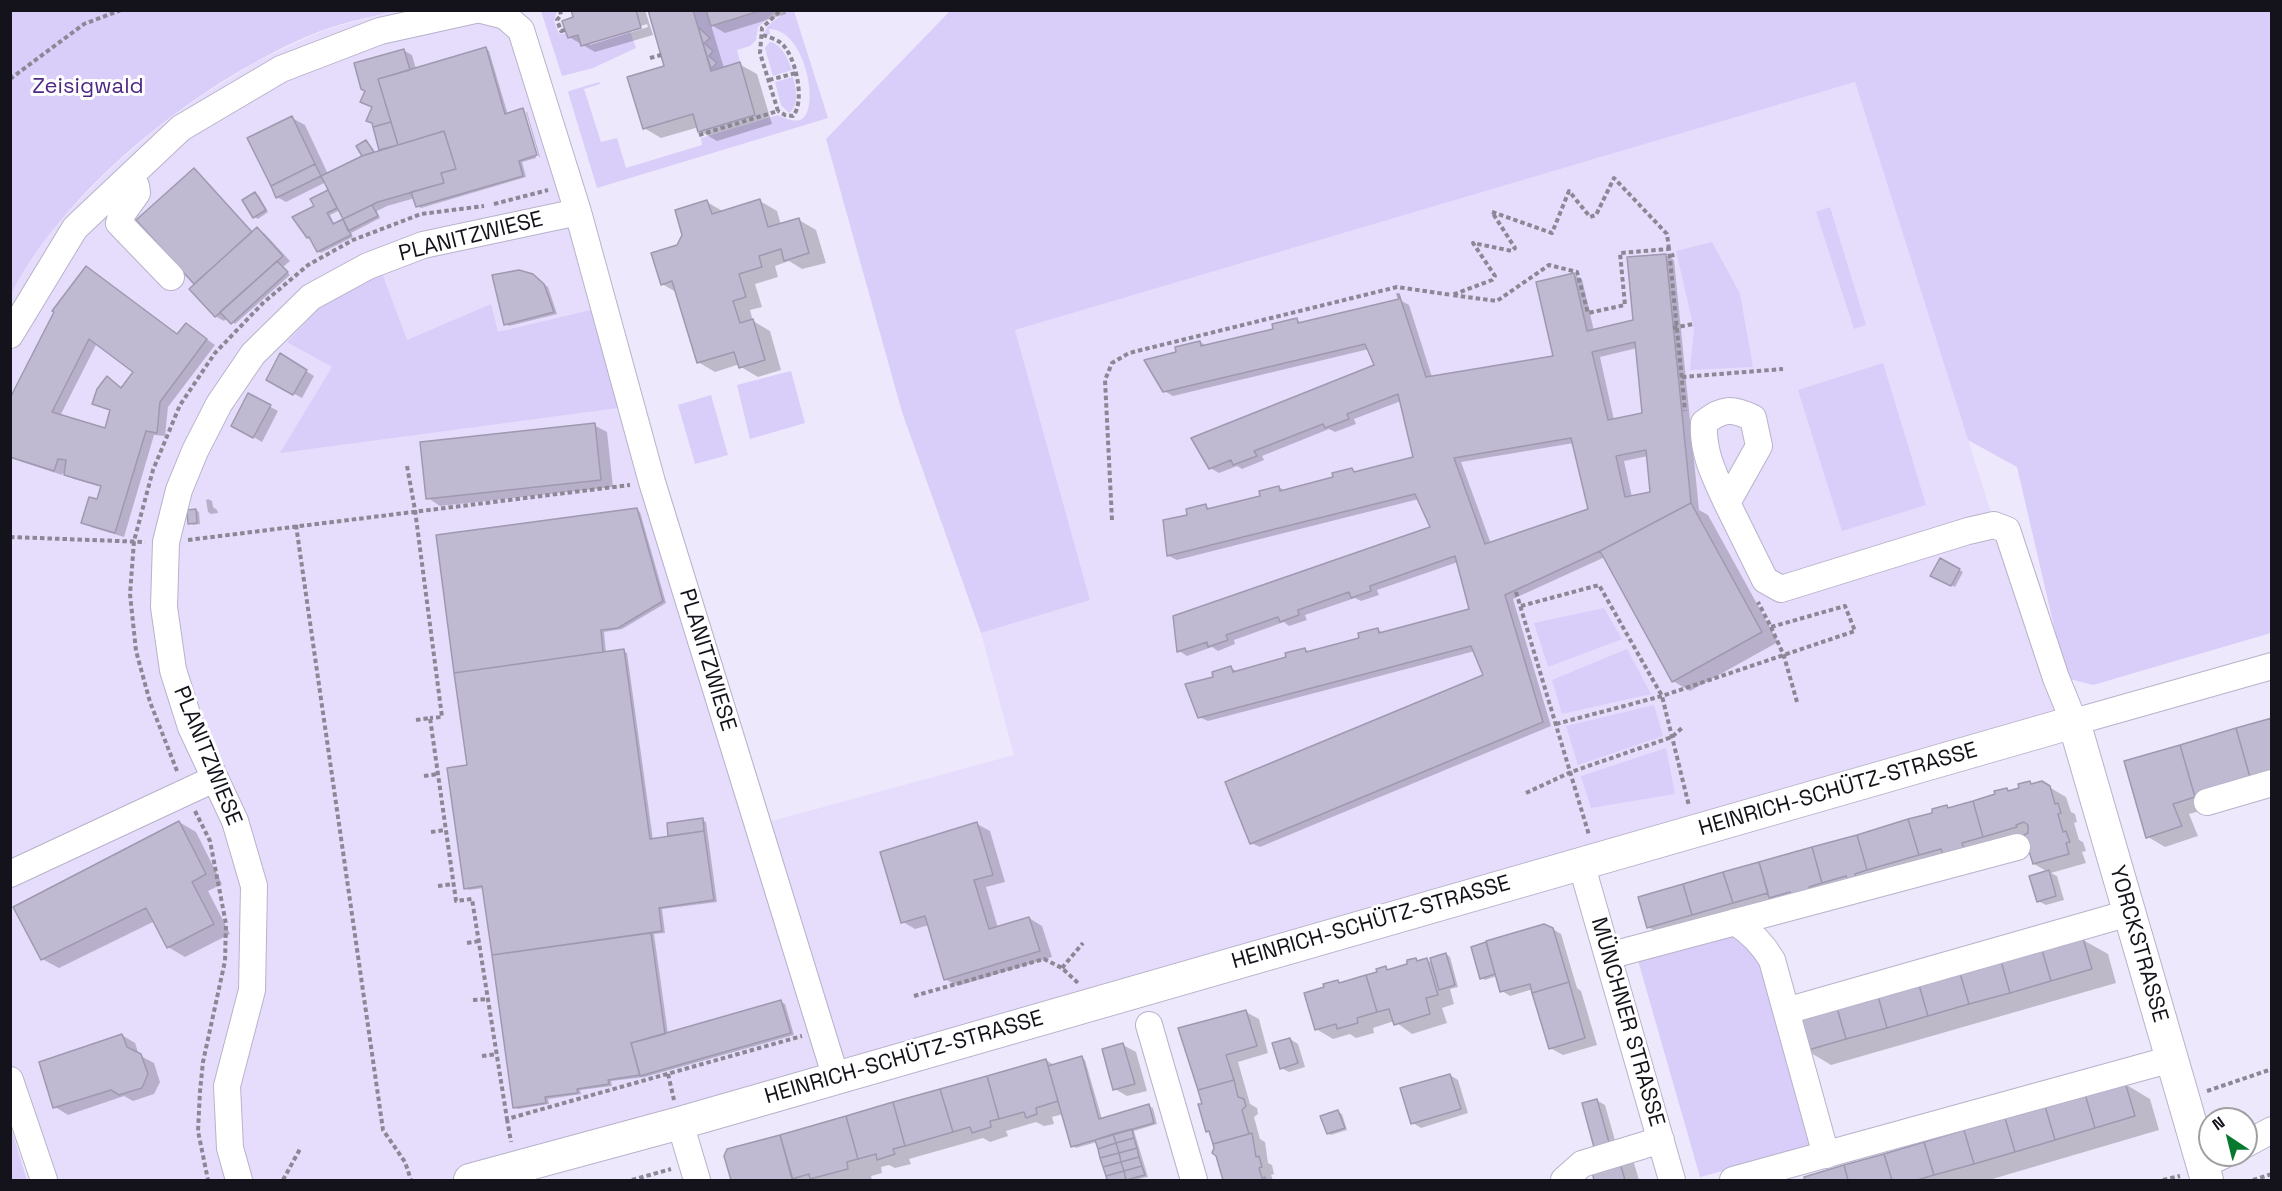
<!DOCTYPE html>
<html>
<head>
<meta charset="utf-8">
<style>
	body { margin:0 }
	#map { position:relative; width:2282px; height:1191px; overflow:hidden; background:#eee8fc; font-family:"Space Grotesk",sans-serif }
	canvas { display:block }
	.frame { position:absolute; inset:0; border:12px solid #14121a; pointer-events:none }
	.north { position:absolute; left:2198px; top:1107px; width:60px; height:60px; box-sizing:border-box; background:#fff; border:2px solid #a1a0a3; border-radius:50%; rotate:325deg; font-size:16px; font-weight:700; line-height:24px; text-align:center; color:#14121a }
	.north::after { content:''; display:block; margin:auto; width:21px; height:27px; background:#06792e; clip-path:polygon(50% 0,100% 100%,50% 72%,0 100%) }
</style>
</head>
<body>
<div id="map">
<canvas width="2282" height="1191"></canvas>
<div class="frame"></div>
<div class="north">N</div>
</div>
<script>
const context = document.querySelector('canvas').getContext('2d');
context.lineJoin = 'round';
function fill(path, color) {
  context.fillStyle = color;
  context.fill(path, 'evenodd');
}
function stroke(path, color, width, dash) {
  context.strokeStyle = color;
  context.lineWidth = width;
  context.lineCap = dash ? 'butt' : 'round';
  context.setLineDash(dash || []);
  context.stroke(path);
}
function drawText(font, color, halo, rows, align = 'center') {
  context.font = font + ' "Space Grotesk",sans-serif';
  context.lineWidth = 6;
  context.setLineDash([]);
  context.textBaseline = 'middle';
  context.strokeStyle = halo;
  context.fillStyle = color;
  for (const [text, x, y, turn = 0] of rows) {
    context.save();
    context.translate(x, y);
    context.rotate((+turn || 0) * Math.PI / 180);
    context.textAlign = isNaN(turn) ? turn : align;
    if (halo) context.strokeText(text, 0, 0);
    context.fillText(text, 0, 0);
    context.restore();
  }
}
const built = new Path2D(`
	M394,11H517L768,822L1014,755L981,633L1090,600L1015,330L1855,82L2055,715L452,1180H31L10,1117V294L19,276L58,222L105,174L152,132L201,96L258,61L324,30Z`);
const green = new Path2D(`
	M11,10H394V11C371,17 346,22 323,30C209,74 67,184 11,294Z
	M785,10L794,11L828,118L597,188L568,92L569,91L599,82L600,84L584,89L601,142L617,138L626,168L702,145L701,138L778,115C784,118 793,122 800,120C821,114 807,29 769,29L770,34L766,35L765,32C767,23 780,19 785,10Z
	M541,11H557L554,21L559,34L566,33L568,38L578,35L630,31L636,48L593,68L562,76Z
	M693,11H706L711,26L763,11H776L758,27L756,40L750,46L737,50L740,62L711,71L716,63L709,56L713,51L704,43L709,38L698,27Z
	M950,11H2271V633L2093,685L2066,678L2017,467L1968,440L1855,82L1015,330L1090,600L981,633L902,412L826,139Z
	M770,42C782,44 788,59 792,70L773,76L765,48Z
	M793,77C796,89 800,105 789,113L781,105L775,82Z
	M1830,207L1866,325L1854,329L1816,212Z
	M1712,242L1740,294L1753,367L1690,370L1694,329L1676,251Z
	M382,273L407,340L491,304L498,332L591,310L618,408L280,453L332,367L287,342L326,301Z
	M1883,363L1926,505L1842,531L1798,390Z
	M791,371L805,423L750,439L737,385Z
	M711,395L728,455L695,464L678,405Z
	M1604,608L1622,639L1548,667L1534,623Z
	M1627,649L1651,694L1562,714L1552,680Z
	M1654,705L1663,736L1578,765L1566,726Z
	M1666,748L1675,794L1591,808L1581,776Z
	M1734,932L1750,936L1824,1144L1700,1177L1637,957Z
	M11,1128L27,1180H11Z`);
const shadow = new Path2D(`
	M572,10H645L653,35L595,52L569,37L575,18ZM647,24L648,27L590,45V42Z
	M649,10H785L786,14L725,33L711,25L724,68L739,64L757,74L772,124L717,141L700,131L699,127L661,138L644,128L666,67Z
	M486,49L489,51L508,115L523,110L524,111H522L536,158L522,162L526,177L421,208L417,206L415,198L387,206L377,211L380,218L351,233L353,237L321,253L318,251L312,239L308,237L316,207L312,200L330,191L326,182L286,202L277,197L292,118L305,125L328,174L364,156L359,147L367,142L376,153L383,151L381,149L373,107L367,90L403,50L412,55L416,69ZM340,210L345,220L335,225L330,215Z
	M526,112H527L540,157H539Z
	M255,194L259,196L268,212L258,219L255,217Z
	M760,201L777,211L781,225L799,220L816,230L826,263L802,269L789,261L775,266L778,277L755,284L762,307L750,310L753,321L770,331L781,370L758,377L741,367L740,364L715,372L698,362L676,292L662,284L678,246L707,202L724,212Z
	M138,220L253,233L257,229L265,234L290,261L283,267L290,275L235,324L227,318L224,321L215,316L197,284Z
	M1665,255L1674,260L1699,510L1708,515L1778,642L1690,691L1673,681L1605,557L1513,599L1551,726L1260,847L1251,843L1485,676L1475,651L1208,721L1199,717L1215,678L1231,668L1238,672L1288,658L1305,649L1311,653L1361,639L1378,630L1384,633L1471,610L1458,562L1377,590L1379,595L1361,601L1355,598L1305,615L1307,620L1289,626L1284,622L1234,640L1235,644L1218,651L1212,647L1187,656L1179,651L1432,527L1419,499L1177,560L1169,556L1189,516L1205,506L1211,509L1262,497L1279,487L1285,491L1335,478L1352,470L1358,473L1415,458L1401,401L1354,419L1356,424L1335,432L1329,429L1262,456L1264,460L1242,469L1237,466L1219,473L1210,468L1376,366L1369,349L1173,396L1164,391L1178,353L1200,342L1207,346L1275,330L1296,320L1303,323L1400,300L1409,305L1432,377L1555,357L1574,275L1582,279L1594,331L1635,321ZM1637,348L1644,414L1614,420L1600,357ZM1574,443L1589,510L1491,544L1461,462ZM1648,456L1652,493L1632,497L1624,461Z
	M536,278L548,287L557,314L509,326L506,324Z
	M56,312L178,335L194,330L215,345L168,407L165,436L154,435L124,537L91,527L83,522L98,501L102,487L74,479L63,473L62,475L10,458V401ZM97,343L135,371L123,388L107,378L94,403L111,411L106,429L60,416Z
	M289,360L314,376L302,398L268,380Z
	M249,395L278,411L262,442L233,425Z
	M594,425L607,432L613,487L440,506L428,498Z
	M208,499L212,501L213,507L217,510L218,513L211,514L208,512L206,500Z
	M196,510L199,512L200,524L193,525L190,523Z
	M636,510L640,512L666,603L622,629L604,632L606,653L623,651L627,653L653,840L670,837L668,824L702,820L706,822L717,902L662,909L665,933L654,934L668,1034L781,1002L785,1004L794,1035L645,1077L611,1081L612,1086L580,1090L581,1094L548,1099L549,1104L518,1109L514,1107L484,888L469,890L466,888L469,766Z
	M1940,560L1963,572L1955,587L1932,576Z
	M2126,762L2272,790L2189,814L2198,836L2165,847L2148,837Z
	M2030,782L2034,785L2042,783L2066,797L2071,812L2075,814L2077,822L2074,823L2079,840L2083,842L2086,851L2082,852L2086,863L2051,873L2057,876L2064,900L2046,905L2038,901L2048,872L2034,864L2027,838L1879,888L1882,897L1874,899L1863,892L1673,941L1648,927L1934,814L1947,807L1951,809L1997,795L2007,789L2011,791L2021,789Z
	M179,822L196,832L222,884L208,891L230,934L185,957L168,947L155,921L59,968L42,959Z
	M977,824L990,831L1005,882L986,887L998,928L1029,918L1042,926L1052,957L958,986L945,979L929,925L915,929L903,922Z
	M1553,929L1561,934L1577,988L1581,991L1597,1045L1563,1055L1550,1048L1533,989L1510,996L1502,991L1497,976L1485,980L1481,978L1472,948Z
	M2083,940L2108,954L2116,983L1831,1065L1806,1050Z
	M1446,954L1450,957L1458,987L1450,989L1454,1004L1442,1008L1447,1023L1412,1034L1394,1021L1373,1028L1374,1033L1356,1038L1350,1034L1333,1039L1316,1029L1326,988L1338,981L1343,984L1379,973L1386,968L1390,970L1409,965L1416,959L1420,962L1427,960L1432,963Z
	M1246,1012L1259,1019L1268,1053L1238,1062L1250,1104L1257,1108L1258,1114L1254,1117L1260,1139L1265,1142L1268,1163L1272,1165L1274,1174L1271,1175L1273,1180H1225L1211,1133L1207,1131L1203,1105L1187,1046Z
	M122,1035L135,1043L139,1055L154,1063L160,1082L154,1094L133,1101L124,1096L68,1115L55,1107Z
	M1290,1039L1298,1044L1305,1067L1289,1072L1281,1068Z
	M1123,1045L1136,1052L1147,1091L1127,1096L1115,1089Z
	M1082,1058L1085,1060L1102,1119L1149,1106L1153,1108L1157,1124L1134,1131L1148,1177L1134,1180H1108L1097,1142L1076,1148L1073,1146L1063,1114L1052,1117L1054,1124L1044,1126L1036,1122L1006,1131L1008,1136L990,1142L983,1138L909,1159L911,1164L895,1168L889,1165L881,1167L882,1173L871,1176L872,1180H733L726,1156L1046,1060L1054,1065Z
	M1450,1075L1458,1080L1468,1113L1421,1128L1413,1123Z
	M2125,1084L2150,1099L2159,1130L1989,1180H1798Z
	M1596,1100L1605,1105L1618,1151L1633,1160L1639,1180H1596L1590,1158L1604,1154Z
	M1338,1112L1342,1114L1347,1130L1331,1135L1328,1133Z`);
const building = new Path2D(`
	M571,10H636L641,28L581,46L578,35L568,38L565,30L562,21L573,17Z
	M648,10H693L711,71L740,62L755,115L698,132L693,114L643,129L627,77L664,66Z
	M706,10H763L711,26Z
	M698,27L710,38L704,43L713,51L709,56L717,63L711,69Z
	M486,47L505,114L523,108L537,155L519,161L523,176L416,207L411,192L444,183L441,173L456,169L444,131L398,145L378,79Z
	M404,49L410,70L378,79L391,122L373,127L372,123L366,121L372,107L360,102L365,91L361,89L354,63Z
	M292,116L315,164L271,186L247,138Z
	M391,122L398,145L379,150L373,127Z
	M444,131L456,169L441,173L444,183L378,202L343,219L321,176L362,156Z
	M366,140L374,152L362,156L356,146Z
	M315,164L321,176L276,198L271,186Z
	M194,168L252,232L194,284L136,220Z
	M328,190L337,208L327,213L333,224L343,219L351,235L317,252L309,237L307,238L292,217L314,206L310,199Z
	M255,192L266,210L253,218L242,200Z
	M760,199L768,227L799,218L809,253L784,261L781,249L759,256L762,267L739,274L746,297L733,301L740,323L753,319L765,360L739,368L734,352L697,363L672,281L661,285L651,253L677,245L682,235L675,210L707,200L712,214Z
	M372,205L378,216L348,231L343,219Z
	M257,227L283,256L215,317L189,289Z
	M1666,254L1691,503L1600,551L1505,595L1543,722L1250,844L1225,782L1483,675L1471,646L1198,718L1185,684L1213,677L1212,672L1231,666L1233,672L1286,657L1285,653L1305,648L1306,652L1359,638L1358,633L1378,628L1379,633L1469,609L1455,556L1370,586L1371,591L1351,598L1349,592L1298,610L1299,615L1280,622L1278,617L1226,635L1228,640L1208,647L1207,642L1177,652L1173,616L1430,527L1415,494L1167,556L1163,520L1187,515L1186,509L1206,504L1207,509L1260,496L1259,491L1279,486L1280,491L1333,477L1332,473L1352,468L1354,472L1413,457L1398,394L1347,414L1349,419L1325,428L1323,424L1254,451L1257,456L1233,465L1231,460L1209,469L1191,438L1374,365L1365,344L1163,392L1144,360L1176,352L1175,347L1200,341L1201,346L1273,329L1272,324L1297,318L1298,323L1399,299L1397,294H1399L1426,377L1553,356L1536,282L1574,273L1587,331L1633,320L1627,257ZM1635,342L1642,413L1608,420L1592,352ZM1571,438L1588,509L1485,544L1454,458ZM1646,450L1650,492L1625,497L1616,456Z
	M277,261L288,272L231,324L220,312Z
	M86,266L177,334L186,323L207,339L160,402L157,433L146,431L115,533L81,523L89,497L97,499L101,486L64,475L66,460L58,459L54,471L10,457V398L54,312L52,311ZM89,339L133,372L121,388L107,376L97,389L92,404L110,410L105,428L52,412Z
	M519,270L533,274L544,284L554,312L504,325L492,275Z
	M280,353L307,370L293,395L266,380Z
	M248,393L271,405L253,438L231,426Z
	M595,423L601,480L426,499L420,442Z
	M1691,503L1762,632L1672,682L1600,551Z
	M637,508L663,601L618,628L601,630L603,652L454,673L436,535Z
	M196,509L197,523L188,524L187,510Z
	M1940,558L1960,569L1951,586L1930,576Z
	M624,649L650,839L704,831L714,900L659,908L662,931L492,955L482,886L464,889L447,768L467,765L454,673Z
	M2272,718V775L2251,781L2236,728Z
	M2236,728L2251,781L2195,797L2180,745Z
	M2180,745L2195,797L2173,804L2182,826L2146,838L2124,761Z
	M2030,781L2031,784L2042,781L2050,786L2055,804L2058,803L2061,813L2058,814L2063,832L2066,831L2070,842L2066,843L2069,854L2033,864L2024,835L2028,833V825L2024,822L2016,825L2017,827L1983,837L1973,801L1995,794L1994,791L2007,788L2008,791L2019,788L2018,784Z
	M1973,801L1983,837L1962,843L1965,851L1944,857L1941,849L1919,855L1908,819L1932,813V809L1947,805L1948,808Z
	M703,818L704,831L668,836L667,823Z
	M1908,819L1919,855L1867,870L1857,835Z
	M179,821L206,874L192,882L214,924L167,948L146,908L41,960L13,907Z
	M977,822L993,875L974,880L989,929L1029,917L1040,951L944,980L925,916L901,923L880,852Z
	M1857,835L1867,870L1855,874L1857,883L1848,885L1846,876L1822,883L1812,847Z
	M1812,847L1822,883L1809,887L1811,893L1792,898L1790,892L1769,898L1759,862Z
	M1759,862L1768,893L1733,903L1723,872Z
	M2049,870L2056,896L2037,902L2029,876Z
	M1723,872L1733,903L1692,915L1683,884Z
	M1683,884L1692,915L1647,928L1638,897Z
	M1544,924L1553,928L1569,982L1532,993L1530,984L1500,992L1486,941Z
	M651,933L665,1034L631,1043L640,1075L608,1080L609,1084L577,1089L578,1093L545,1097L546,1103L513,1108L492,955Z
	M2083,938L2092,969L2051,981L2042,950Z
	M1486,942L1495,974L1480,979L1471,947Z
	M2042,950L2051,981L2010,993L2001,961Z
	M1446,953L1455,985L1439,990L1430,958Z
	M1416,958L1417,961L1427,958L1438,995L1426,998L1430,1014L1394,1025L1389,1009L1377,1012L1366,975L1377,972L1376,969L1386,966L1387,970L1407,964V960Z
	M2001,961L2010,993L1969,1004L1960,973Z
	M1960,973L1969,1004L1928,1016L1919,985Z
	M1366,975L1377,1012L1357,1018L1358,1023L1337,1029L1336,1024L1315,1030L1304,993L1324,987L1323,984L1338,980L1339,983Z
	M1569,982L1585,1038L1549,1049L1532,993Z
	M1919,985L1928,1016L1887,1028L1878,996Z
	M1878,996L1887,1028L1846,1039L1837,1008Z
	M781,1000L791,1033L640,1076L631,1043Z
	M1837,1008L1846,1039L1805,1051L1796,1020Z
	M1246,1010L1257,1046L1226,1055L1234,1080L1198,1090L1178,1028Z
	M122,1034L127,1047L141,1054L148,1074L142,1088L119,1095L111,1090L53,1108L39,1062Z
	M1290,1038L1298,1063L1280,1069L1272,1043Z
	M1123,1043L1135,1084L1113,1090L1102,1049Z
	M1082,1056L1099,1119L1149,1104L1154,1123L1071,1147L1048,1066Z
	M1046,1059L1058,1101L1036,1108L1037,1114L1026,1118L1024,1112L999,1119L987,1076Z
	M1450,1074L1461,1109L1411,1124L1400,1088Z
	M987,1076L999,1119L990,1121L991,1127L972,1133L970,1127L953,1132L940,1089Z
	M1234,1080L1238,1097L1244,1099L1246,1106L1242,1110L1249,1134L1213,1144L1209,1131L1206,1132L1198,1104H1202L1198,1090Z
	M2125,1082L2135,1116L2095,1128L2085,1094Z
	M940,1089L953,1132L905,1146L893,1102Z
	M2085,1094L2095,1128L2055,1140L2045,1106Z
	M1597,1099L1610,1146L1595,1151L1582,1103Z
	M893,1102L905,1146L893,1149L895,1154L877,1160L876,1154L858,1159L846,1116Z
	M2045,1106L2055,1140L2015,1152L2005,1118Z
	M1338,1110L1345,1128L1327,1134L1320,1116Z
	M846,1116L858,1159L847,1162L848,1169L810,1179L809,1174L792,1179L780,1135Z
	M2005,1118L2015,1152L1974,1164L1964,1130Z
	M1132,1129L1134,1138L1116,1143L1113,1134Z
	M1964,1130L1974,1164L1934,1175L1924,1142Z
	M1252,1133L1256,1157L1259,1156L1262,1167L1259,1168L1262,1178L1265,1177L1266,1180H1223L1216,1156L1212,1153L1214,1148L1213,1144Z
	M1113,1134L1116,1143L1098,1149L1095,1140Z
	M780,1135L793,1180H731L724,1156L727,1149Z
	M1134,1138L1137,1148L1119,1153L1116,1143Z
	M1924,1142L1934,1175L1917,1180H1892L1884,1154Z
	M1116,1143L1119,1153L1100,1158L1098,1149Z
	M1137,1148L1139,1157L1121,1162L1119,1153Z
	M1616,1149L1625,1180H1594L1588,1157Z
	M1119,1153L1121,1162L1103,1167L1100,1158Z
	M1884,1154L1892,1180H1848L1844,1165Z
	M1139,1157L1142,1166L1124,1171L1121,1162Z
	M1121,1162L1124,1171L1106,1176L1103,1167Z
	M1844,1165L1848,1180H1805L1804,1177Z
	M1142,1166L1145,1175L1126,1180L1124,1171Z
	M1124,1171L1126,1180H1107L1106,1176Z`);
const path = new Path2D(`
	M560,10L561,15L557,20L561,31L565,30
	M763,35C768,37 776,39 781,43C795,54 806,101 793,116L785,115L778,111
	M650,58L661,55
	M10,79L84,24L121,10
	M769,80L796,73
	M699,135L778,111L760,53L762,28L781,10
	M494,204L548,190
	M1669,249L1667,234L1614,178L1596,215L1590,217L1569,191L1552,233L1492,212L1515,248L1512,251L1473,243L1495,276L1492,280L1452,295L1497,301L1549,265L1577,272L1588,313L1625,305L1620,253L1669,249L1685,411
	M1670,256L1677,254
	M1673,328L1693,324
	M1682,377L1783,369
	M407,466L415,510L442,717L430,718
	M1112,520L1105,380L1112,363L1129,353L1397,287L1452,295
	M296,525L383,1130L405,1162L411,1180
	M10,537L145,542
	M188,540L630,485
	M1516,592L1589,835
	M1521,606L1599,585L1662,696L1689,806
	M1771,627L1784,656L1797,702
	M416,720L430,718L456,901L472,899L507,1119L802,1036
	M1556,724L1662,696L1855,631L1845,606L1771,627L1758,602
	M177,771L150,702L136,651L130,594L134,541L153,470L180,405L215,353L263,303L308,265L353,240L421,214L484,206
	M424,776L438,774
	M1526,793L1571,772L1672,737L1682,728
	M195,811L210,841L226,924L225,961L203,1062L200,1091L198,1131L208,1180
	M431,832L445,830
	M438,886L453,884
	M467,943L479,941
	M1062,968L1083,943
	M914,996L1044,959L1062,968L1078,983
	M473,1000L488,999
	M482,1056L497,1054
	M668,1074L674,1100
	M2207,1091L2272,1069
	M507,1119L511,1142
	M283,1180L300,1149
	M632,1180L671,1169
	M2163,1180L2180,1176
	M2253,1180L2272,1174`);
const minor = new Path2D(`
	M481,10L505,16L521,30L578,212
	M128,178L136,186L137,193L122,214L119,223L171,277
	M10,335L75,228L181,128L281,69L380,31L475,10
	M1727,503C1715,477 1702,452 1704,423C1722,408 1732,408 1753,418L1759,446L1727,503L1765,580L1781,589L1968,531L1994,525L2007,530L2056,678L2074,722L2272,666
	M2207,802L2272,783
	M1581,863L1672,1180
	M10,874L214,779
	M1735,922C1751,932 1762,943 1772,960L1826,1155
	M1608,956L2017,847
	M1786,1011L2129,913
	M1149,1025L1194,1180
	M10,1080L44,1180
	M680,1123L697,1180
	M2246,1144L2272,1130
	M2203,1165L2224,1155
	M239,1180L230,1148L227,1086L252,990L254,886L235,821L191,727L173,670L164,607L166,542L179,490L195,451L219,404L253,354L311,297L368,266L423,245L578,212L652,482L836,1078
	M1564,1180L1582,1164L1661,1140
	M1733,1180L2172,1059`);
const major = new Path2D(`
	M470,1180L680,1123L2074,722L2207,1180`);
const parkNames = [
	["Zeisigwald",88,87]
];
const streetNames = [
	["PLANITZWIESE",471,237,-14],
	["PLANITZWIESE",707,660,73],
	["PLANITZWIESE",207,756,68],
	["HEINRICH-SCHÜTZ-STRASSE",1838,790,-16],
	["HEINRICH-SCHÜTZ-STRASSE",1371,923,-16],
	["YORCKSTRASSE",2138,944,74],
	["MÜNCHNER STRASSE",1627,1022,74],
	["HEINRICH-SCHÜTZ-STRASSE",904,1058,-16]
];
fill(built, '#e6ddfd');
fill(green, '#d9cdf9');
fill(shadow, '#0003');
fill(building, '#bfb9d1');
stroke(building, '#9f99b0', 1.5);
stroke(minor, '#b8b2ca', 28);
stroke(major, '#b8b2ca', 34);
stroke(path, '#8b8795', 4, [4.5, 3]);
stroke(minor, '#fff', 26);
stroke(major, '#fff', 32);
drawText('22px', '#4d2883', '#fff', parkNames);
drawText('22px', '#14121a', '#fff', streetNames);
</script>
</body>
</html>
